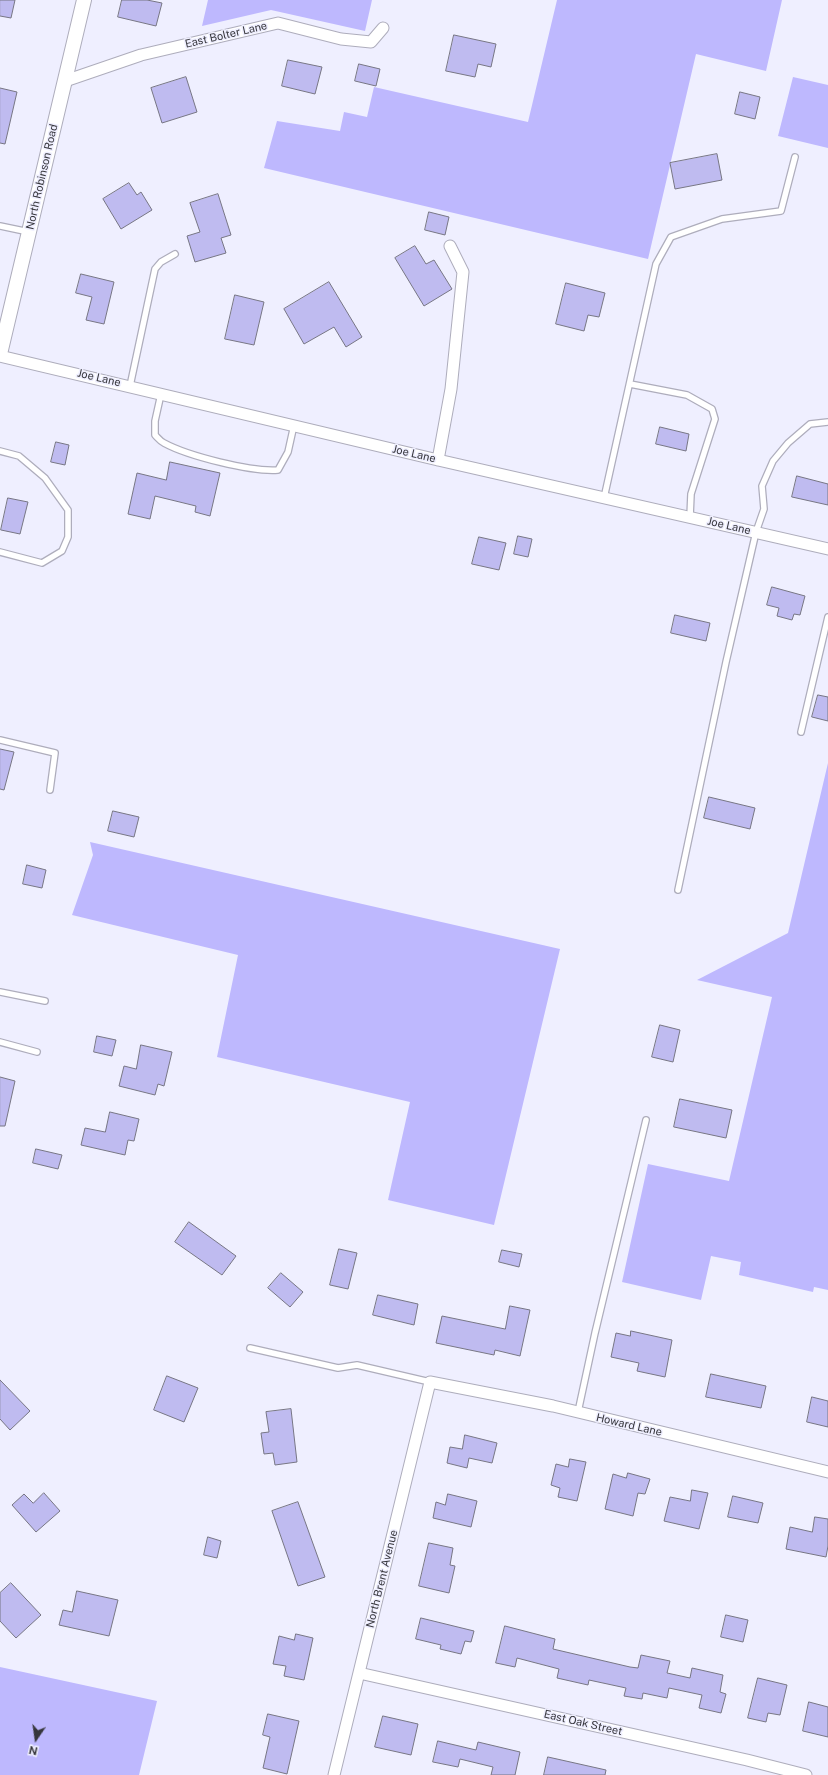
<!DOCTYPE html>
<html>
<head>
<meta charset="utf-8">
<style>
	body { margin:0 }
	#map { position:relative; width:828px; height:1775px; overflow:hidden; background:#efefff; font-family:"Public Sans",sans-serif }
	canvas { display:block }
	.north { position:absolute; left:16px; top:1719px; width:40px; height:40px; -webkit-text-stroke:3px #efefff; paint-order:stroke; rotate:193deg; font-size:11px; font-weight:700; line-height:16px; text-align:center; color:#36363c }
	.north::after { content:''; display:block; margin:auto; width:14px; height:18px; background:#36363c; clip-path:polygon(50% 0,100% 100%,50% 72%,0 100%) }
</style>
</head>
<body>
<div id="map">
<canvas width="828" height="1775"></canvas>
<div class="north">N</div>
</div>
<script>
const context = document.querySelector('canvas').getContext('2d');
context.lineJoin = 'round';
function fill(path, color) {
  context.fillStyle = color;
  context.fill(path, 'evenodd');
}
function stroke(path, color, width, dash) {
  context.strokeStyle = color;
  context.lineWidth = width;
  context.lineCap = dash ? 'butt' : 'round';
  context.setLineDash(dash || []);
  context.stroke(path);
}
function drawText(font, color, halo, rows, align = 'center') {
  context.font = font + ' "Public Sans",sans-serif';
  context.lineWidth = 3;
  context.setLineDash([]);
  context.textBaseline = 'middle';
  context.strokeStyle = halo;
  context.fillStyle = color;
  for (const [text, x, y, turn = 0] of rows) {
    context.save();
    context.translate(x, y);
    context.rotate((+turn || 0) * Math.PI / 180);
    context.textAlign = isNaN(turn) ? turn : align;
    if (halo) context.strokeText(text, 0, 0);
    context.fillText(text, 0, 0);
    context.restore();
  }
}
const green = new Path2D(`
	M208,0H372L365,31L271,10L202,26Z
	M557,0H782L766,71L696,54L648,259L264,168L277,121L340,131L344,112L367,117L374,87L528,122Z
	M793,77L828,85V148L778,136Z
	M828,763V1290L814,1287L813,1292L739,1275L741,1262L711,1256L701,1300L622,1282L648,1164L729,1181L772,997L697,980L788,933Z
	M90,842L560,949L494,1225L388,1200L410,1102L217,1057L238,955L72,915L93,855Z
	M0,1667L157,1701L139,1775H0Z`);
const building = new Path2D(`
	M0,0H15L11,18L0,16Z
	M122,0H147L162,3L156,26L118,17Z
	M454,35L496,44L491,67L478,64L475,77L446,71Z
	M288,60L322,67L315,94L282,86Z
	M359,64L380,69L376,86L355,81Z
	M186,77L197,112L162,123L151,88Z
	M0,88L17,92L5,144L0,143Z
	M740,92L760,97L755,119L735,114Z
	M717,154L722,180L675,189L670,163Z
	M129,183L137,195L141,192L152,210L121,229L103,199Z
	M218,194L231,235L221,238L226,253L195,262L187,236L200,232L190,203Z
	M429,212L449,217L445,235L425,230Z
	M415,246L426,264L434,260L452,289L424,306L395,258Z
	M81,274L114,282L104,324L86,320L92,297L76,293Z
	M329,282L362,337L346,347L334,327L304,344L284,309Z
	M566,283L605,293L599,317L588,315L584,331L556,324Z
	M235,295L264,302L254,345L225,339Z
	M660,427L689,434L686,451L656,444Z
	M56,442L69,445L65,465L51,462Z
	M170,462L220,473L210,516L195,512L196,506L155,496L150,519L128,514L137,473L166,480Z
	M797,476L828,484V505L792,497Z
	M8,498L28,502L20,534L1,530Z
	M518,536L532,539L528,557L514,554Z
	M479,537L506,543L499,570L472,564Z
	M772,587L805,596L800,615L794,614L792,620L777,616L779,608L767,605Z
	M675,615L710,623L706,641L671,633Z
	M818,695L828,697V721L812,717Z
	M0,749L14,752L4,790L0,789Z
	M709,797L755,808L750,829L704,818Z
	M113,811L139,817L134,837L108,831Z
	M27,865L46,870L42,888L23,884Z
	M660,1025L680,1030L673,1062L652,1057Z
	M97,1036L116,1040L112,1056L94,1052Z
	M141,1045L172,1052L164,1086L158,1084L155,1095L119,1086L124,1066L136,1069Z
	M0,1077L15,1081L5,1126H0Z
	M680,1099L732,1110L726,1138L674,1127Z
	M110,1112L139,1119L134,1141L128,1140L125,1155L81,1145L85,1128L105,1132Z
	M36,1149L62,1155L58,1169L33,1163Z
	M189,1222L236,1256L222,1275L175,1242Z
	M339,1249L357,1253L348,1289L330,1285Z
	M502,1250L522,1254L519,1267L499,1262Z
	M281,1273L303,1292L290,1307L268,1288Z
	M378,1295L418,1304L414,1325L373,1315Z
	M510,1306L530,1310L520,1356L495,1350L494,1355L436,1343L442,1316L505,1329Z
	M631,1331L672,1340L665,1377L637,1371L639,1363L611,1357L616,1333L630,1336Z
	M711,1374L766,1386L761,1408L706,1397Z
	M167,1376L198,1388L184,1422L154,1410Z
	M0,1380L30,1411L10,1430L0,1419Z
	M812,1397L828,1401V1427L807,1422Z
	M291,1409L297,1462L275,1465L273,1453L264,1454L261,1433L269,1432L266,1412Z
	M465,1435L497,1443L492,1463L469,1458L467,1468L447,1463L450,1447L462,1449Z
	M570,1459L586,1462L577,1501L558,1497L560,1488L551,1485L556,1464L568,1467Z
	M628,1473L650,1479L645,1494L638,1493L633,1516L605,1509L613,1474L626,1478Z
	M692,1490L708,1493L699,1529L664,1521L670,1497L690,1501Z
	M44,1493L60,1511L36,1532L12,1505L24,1494L33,1503Z
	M448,1494L477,1501L471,1527L433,1518L436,1502L445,1505Z
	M733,1496L763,1503L758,1523L728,1517Z
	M298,1502L325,1577L298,1586L272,1511Z
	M815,1517L828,1519V1546L826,1557L786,1549L790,1527L812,1532Z
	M208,1537L221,1541L217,1558L204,1555Z
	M429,1543L453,1548L450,1565L455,1566L449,1593L419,1586Z
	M11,1583L41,1615L16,1638L0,1621V1593Z
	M77,1591L118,1600L109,1636L59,1625L63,1610L72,1612Z
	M726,1615L748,1620L743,1642L721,1637Z
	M421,1618L474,1631L471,1642L465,1641L461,1654L440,1649L441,1645L416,1639Z
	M505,1626L555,1639L553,1649L630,1667L638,1668L641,1655L670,1661L667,1673L690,1678L692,1668L723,1675L720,1692L726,1694L721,1713L699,1708L702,1695L669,1688L667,1698L643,1693L642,1699L624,1696L626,1688L589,1680L588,1685L557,1678L559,1669L517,1658L515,1667L496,1663Z
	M296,1634L313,1638L304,1680L284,1676L286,1666L273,1664L279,1636L294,1640Z
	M758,1678L787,1685L780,1715L768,1713L766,1722L748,1718Z
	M809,1702L828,1707V1737L803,1731Z
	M268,1714L299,1721L287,1774L263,1768L270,1737L263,1735Z
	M383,1716L418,1724L411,1755L375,1747Z
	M438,1741L476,1750L478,1742L520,1752L515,1775H491L493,1767L460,1759L458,1767L433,1762Z
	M548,1757L606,1770L605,1775H544Z`);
const service = new Path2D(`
	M0,226L29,232
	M630,384L687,395L712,409L715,419L691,494L690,517
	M130,386L155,269L161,262L175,254
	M161,394L155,421V435C158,438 160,441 164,443C188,456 251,472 278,470L288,452L294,425
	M0,451L19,456L45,478L68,510V537L62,551L42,563L0,552
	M604,498L656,264L671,237L722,219L781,211L795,157
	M801,732L828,617
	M0,740L55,753L50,790
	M678,890L726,662L756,532L764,509L762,486L773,461L788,443L810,424L828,422
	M0,992L45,1001
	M0,1042L37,1052
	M250,1348L338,1368L357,1365L430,1382
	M578,1412L595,1333L646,1120`);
const minor = new Path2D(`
	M65,81L141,55L278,23L341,39L371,42L383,28
	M0,356L438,460L828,549
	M438,460L451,389L463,272L450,246
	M359,1673L747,1760L806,1775
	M334,1775L430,1382L553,1406L828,1472`);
const tertiary = new Path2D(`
	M0,354L84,0`);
const streetNames = [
	["East Bolter Lane",226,35,-13],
	["North Robinson Road",42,177,-77],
	["Joe Lane",99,378,13],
	["Joe Lane",414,454,13],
	["Joe Lane",729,526,13],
	["Howard Lane",629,1425,13],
	["North Brent Avenue",382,1579,-76],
	["East Oak Street",583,1723,13]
];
fill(green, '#beb8fe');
fill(building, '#bfbbf0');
stroke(building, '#777684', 1);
stroke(service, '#aeadbc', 8);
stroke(minor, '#aeadbc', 13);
stroke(tertiary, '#aeadbc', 16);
stroke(service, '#fff', 5.5);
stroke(minor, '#fff', 11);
stroke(tertiary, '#fff', 14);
drawText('11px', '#36363c', '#efefff', streetNames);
</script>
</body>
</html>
